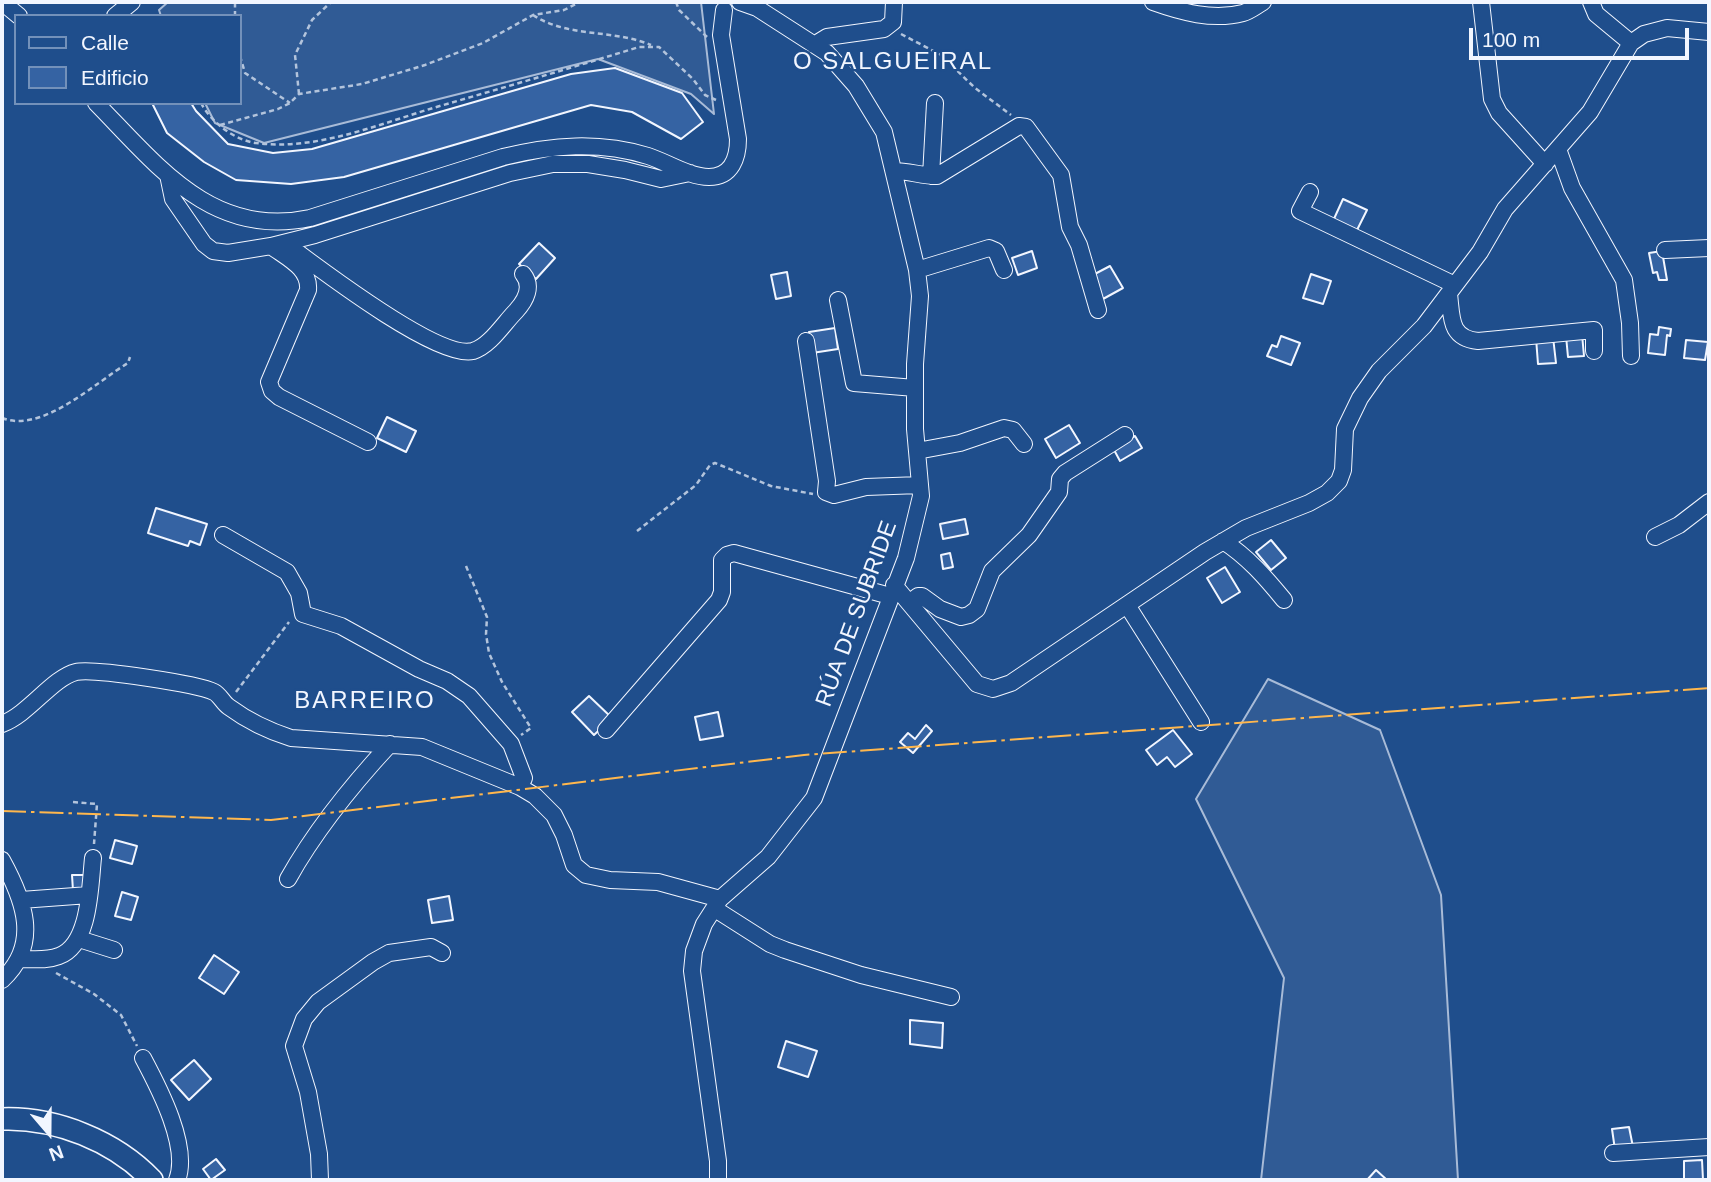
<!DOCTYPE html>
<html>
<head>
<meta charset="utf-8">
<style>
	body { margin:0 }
	#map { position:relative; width:1711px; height:1182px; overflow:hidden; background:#1f4e8c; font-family:Helvetica,sans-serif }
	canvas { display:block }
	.frame { position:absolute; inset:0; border:4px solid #f2f6ff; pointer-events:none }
	.legend { position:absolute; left:14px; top:14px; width:228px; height:91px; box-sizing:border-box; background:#1f4e8c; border:2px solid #7391ba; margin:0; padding:9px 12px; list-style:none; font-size:21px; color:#f2f6ff }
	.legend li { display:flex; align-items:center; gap:14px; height:35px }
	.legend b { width:35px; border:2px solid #7391ba }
	.north { position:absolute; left:14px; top:1098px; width:70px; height:70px; -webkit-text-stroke:5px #1f4e8c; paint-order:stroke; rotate:160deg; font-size:19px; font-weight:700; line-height:28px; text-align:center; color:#f2f6ff }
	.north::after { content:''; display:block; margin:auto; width:24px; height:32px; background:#f2f6ff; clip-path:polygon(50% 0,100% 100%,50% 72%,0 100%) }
	.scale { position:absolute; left:1469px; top:28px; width:220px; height:32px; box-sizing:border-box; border:4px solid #f2f6ff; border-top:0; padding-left:9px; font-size:21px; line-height:24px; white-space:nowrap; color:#f2f6ff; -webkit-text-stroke:5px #1f4e8c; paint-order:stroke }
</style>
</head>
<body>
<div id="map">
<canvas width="1711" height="1182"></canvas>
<div class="frame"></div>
<ul class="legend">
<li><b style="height:9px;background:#1f4e8c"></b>Calle</li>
<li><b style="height:19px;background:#3563a3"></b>Edificio</li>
</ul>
<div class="north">N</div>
<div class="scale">100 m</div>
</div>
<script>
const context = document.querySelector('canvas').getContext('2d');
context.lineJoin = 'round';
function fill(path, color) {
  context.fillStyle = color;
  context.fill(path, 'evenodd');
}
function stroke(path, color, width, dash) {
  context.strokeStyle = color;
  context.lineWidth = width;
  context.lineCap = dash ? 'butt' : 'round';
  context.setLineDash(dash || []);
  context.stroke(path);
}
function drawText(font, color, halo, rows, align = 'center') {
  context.font = font + ' Helvetica,sans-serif';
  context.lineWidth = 5;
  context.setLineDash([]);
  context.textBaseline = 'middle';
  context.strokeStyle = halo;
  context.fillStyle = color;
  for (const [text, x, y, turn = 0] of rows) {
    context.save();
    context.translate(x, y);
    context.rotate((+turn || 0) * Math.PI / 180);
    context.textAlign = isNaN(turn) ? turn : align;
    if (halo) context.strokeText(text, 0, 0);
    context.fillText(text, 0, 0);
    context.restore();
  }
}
const built = new Path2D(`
	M168,2H701L714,114L691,94L598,59L264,143L215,123L205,103H240V16H161L159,10Z
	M1268,679L1380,730L1441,895L1458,1180H1261L1284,978L1196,799Z`);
const building = new Path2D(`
	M615,68L682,93L703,122L681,139L632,112L591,105L344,177L291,184L236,180L204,162L167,133L152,103H191L196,111L228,144L273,153L312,149L571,74Z
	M1343,199L1367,210L1356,232L1333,221Z
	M539,243L555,258L536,279L519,264Z
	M1032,251L1037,268L1018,275L1012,258Z
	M1662,251L1667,280H1659L1657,272L1653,273L1649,253Z
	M1110,266L1123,288L1103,299L1091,276Z
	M787,272L791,296L776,299L771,275Z
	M1311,274L1331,281L1323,304L1303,298Z
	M1659,327L1671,329L1670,336L1667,335L1665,355L1648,353L1650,334L1658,335Z
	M835,328L838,349L812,353L809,332Z
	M1582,334L1584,356L1568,357L1566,336Z
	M1281,336L1300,343L1291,365L1267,356L1272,345L1277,347Z
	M1553,337L1556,363L1538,364L1536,338Z
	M1686,340L1708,342L1705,360L1684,358Z
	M387,417L416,431L406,452L377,438Z
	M1069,425L1080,443L1056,458L1045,439Z
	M1135,436L1142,448L1120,461L1113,448Z
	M156,508L207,524L200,545L190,541L188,546L148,533Z
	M965,519L968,534L943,539L940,524Z
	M1271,540L1286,558L1271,570L1256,552Z
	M950,553L953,567L943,569L941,555Z
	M1225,567L1240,592L1222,603L1207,578Z
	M589,696L612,718L594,735L572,712Z
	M718,712L723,736L700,740L695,717Z
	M926,725L932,731L913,753L900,742L908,733L915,739Z
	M1173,730L1192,754L1175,767L1167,757L1157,765L1146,750Z
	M115,840L137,846L132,864L110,858Z
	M72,875H88V890L73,891Z
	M122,892L138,897L131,920L115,916Z
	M449,896L453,920L432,923L428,900Z
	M214,955L239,972L224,994L199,978Z
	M910,1020L943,1023L942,1048L910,1044Z
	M786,1041L817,1051L808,1077L778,1067Z
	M194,1060L211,1079L189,1100L171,1080Z
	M1629,1127L1633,1147L1615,1150L1612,1129Z
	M216,1159L225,1170L211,1180L203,1169Z
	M1702,1160L1703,1180H1684V1161Z
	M1376,1170L1387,1180H1367Z`);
const path = new Path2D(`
	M676,2L679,10L707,37
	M533,15C568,38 613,29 651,45
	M235,16V2
	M901,34L941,55L975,88L1011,115
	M240,56L245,73L290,103
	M299,94L295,55L312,20L331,2
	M201,103C211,122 234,140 256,143C315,151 377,125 433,108C502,88 571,68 639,47H659L693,79L705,95L716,100
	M220,125L278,109L290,103L299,94L362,84L425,65L483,43L533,15L564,10L580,2
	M2,418C42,434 96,382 128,363L130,357
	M637,531L696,485L710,465L715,463L771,486L813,494
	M466,566L487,617L486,634L489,653L502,682L531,728L521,735
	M236,692L289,622
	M73,802L97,804L94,844
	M56,973L94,994L121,1015L137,1046`);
const minor = new Path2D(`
	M2,2L19,16
	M1153,2C1181,12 1213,21 1243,13C1250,11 1256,6 1263,2
	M1481,2L1492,99L1499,113L1545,164
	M1591,2L1596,14L1631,43
	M115,16L132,2
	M814,45L827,37L884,29L893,22L894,2
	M96,103C157,165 212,239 310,218L503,157C552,145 599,141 648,156C667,162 689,177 709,177C732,177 738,157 738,139L721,35L724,10
	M1558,149L1572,188L1624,280L1630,323L1631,356
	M894,171C909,171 922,176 937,176L1019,126L1026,127L1061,175L1070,227L1079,245L1098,310
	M168,175L173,199L204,244L213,251L228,253L271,246L315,235L510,173L553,164H588L625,170L661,179L690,173
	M931,176L935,103
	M1310,192L1300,211L1455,285
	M285,243C316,266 438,360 473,351C490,346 504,323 516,311C526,300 533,286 523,274
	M271,246C287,258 310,268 308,290L269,382L272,391L279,397L368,442
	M1665,250L1709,248
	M917,270L989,248L996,251L1004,270
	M1449,294C1452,317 1449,338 1478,341L1594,330V351
	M838,300L854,383L915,388
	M806,341L827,481L826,492L834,495L866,487L920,485
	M917,451L960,443L1004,428L1013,430L1024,444
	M223,535L287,572L299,593L303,614L341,626L419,669L447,681L469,696L511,744L524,778L520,787
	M1655,537L1679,525L1709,502
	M1223,541C1248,557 1266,578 1284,600
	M894,585L977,684L993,689L1011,683L1205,552L1246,528L1309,503L1327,493L1339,481L1343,470L1345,429L1360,398L1379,371L1424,326L1480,252L1505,209L1590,112L1631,43L1644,34L1667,28L1709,32
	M909,603L918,596H922L940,609L961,617L969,615L977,609L992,571L1029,535L1059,492L1060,479L1065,473L1125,435
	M1127,605L1201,722
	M2,724C29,714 52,678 76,672C93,668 198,684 214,692C220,695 223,703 229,707C248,721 269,731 291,738L422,747L520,787L535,796L554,815L564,835L574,865L586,875L610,880L658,882L720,899
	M606,730L719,600L722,592V560L727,555L734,553L890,596
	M2,860C24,900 41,944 2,980
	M288,879C316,829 352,785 390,744
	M21,900L89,895
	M715,909L770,944L785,950L861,975L951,997
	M79,939L114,950
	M21,959C34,959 46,961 59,956C90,945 90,886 93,858
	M143,1058C159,1088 190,1147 177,1180
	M1613,1153L1709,1147
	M320,1180L319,1154L308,1092L294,1046L304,1019L318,1002L373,962L389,953L431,947L442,953
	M718,1180V1161L692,971L694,951L704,924L720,899L768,857L814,798L906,558L921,496L915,429V364L920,296L917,270L884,132L856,86L827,53L757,8L740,2`);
const major = new Path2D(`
	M2,1119C55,1117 115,1141 152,1180`);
const power = new Path2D(`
	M2,811L271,820L804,755L1709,688`);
const streetNames = [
	["RÚA DE SUBRIDE",857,614,-70]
];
const neighbourhoodNames = [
	["O SALGUEIRAL",893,62],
	["BARREIRO",365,701]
];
fill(built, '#305b95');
stroke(built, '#a8bbd7', 2);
fill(building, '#3563a3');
stroke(building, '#f2f6ff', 2);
stroke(minor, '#f2f6ff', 18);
stroke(major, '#f2f6ff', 24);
stroke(path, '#b3c4dc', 2.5, [5, 3.5]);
stroke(minor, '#1f4e8c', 16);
stroke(major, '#1f4e8c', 21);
stroke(power, '#ffb74d', 2, [24, 5, 3.5, 5]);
drawText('23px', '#f2f6ff', '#1f4e8c', streetNames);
context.letterSpacing = '2px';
drawText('24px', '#f2f6ff', '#1f4e8c', neighbourhoodNames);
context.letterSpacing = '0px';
</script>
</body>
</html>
